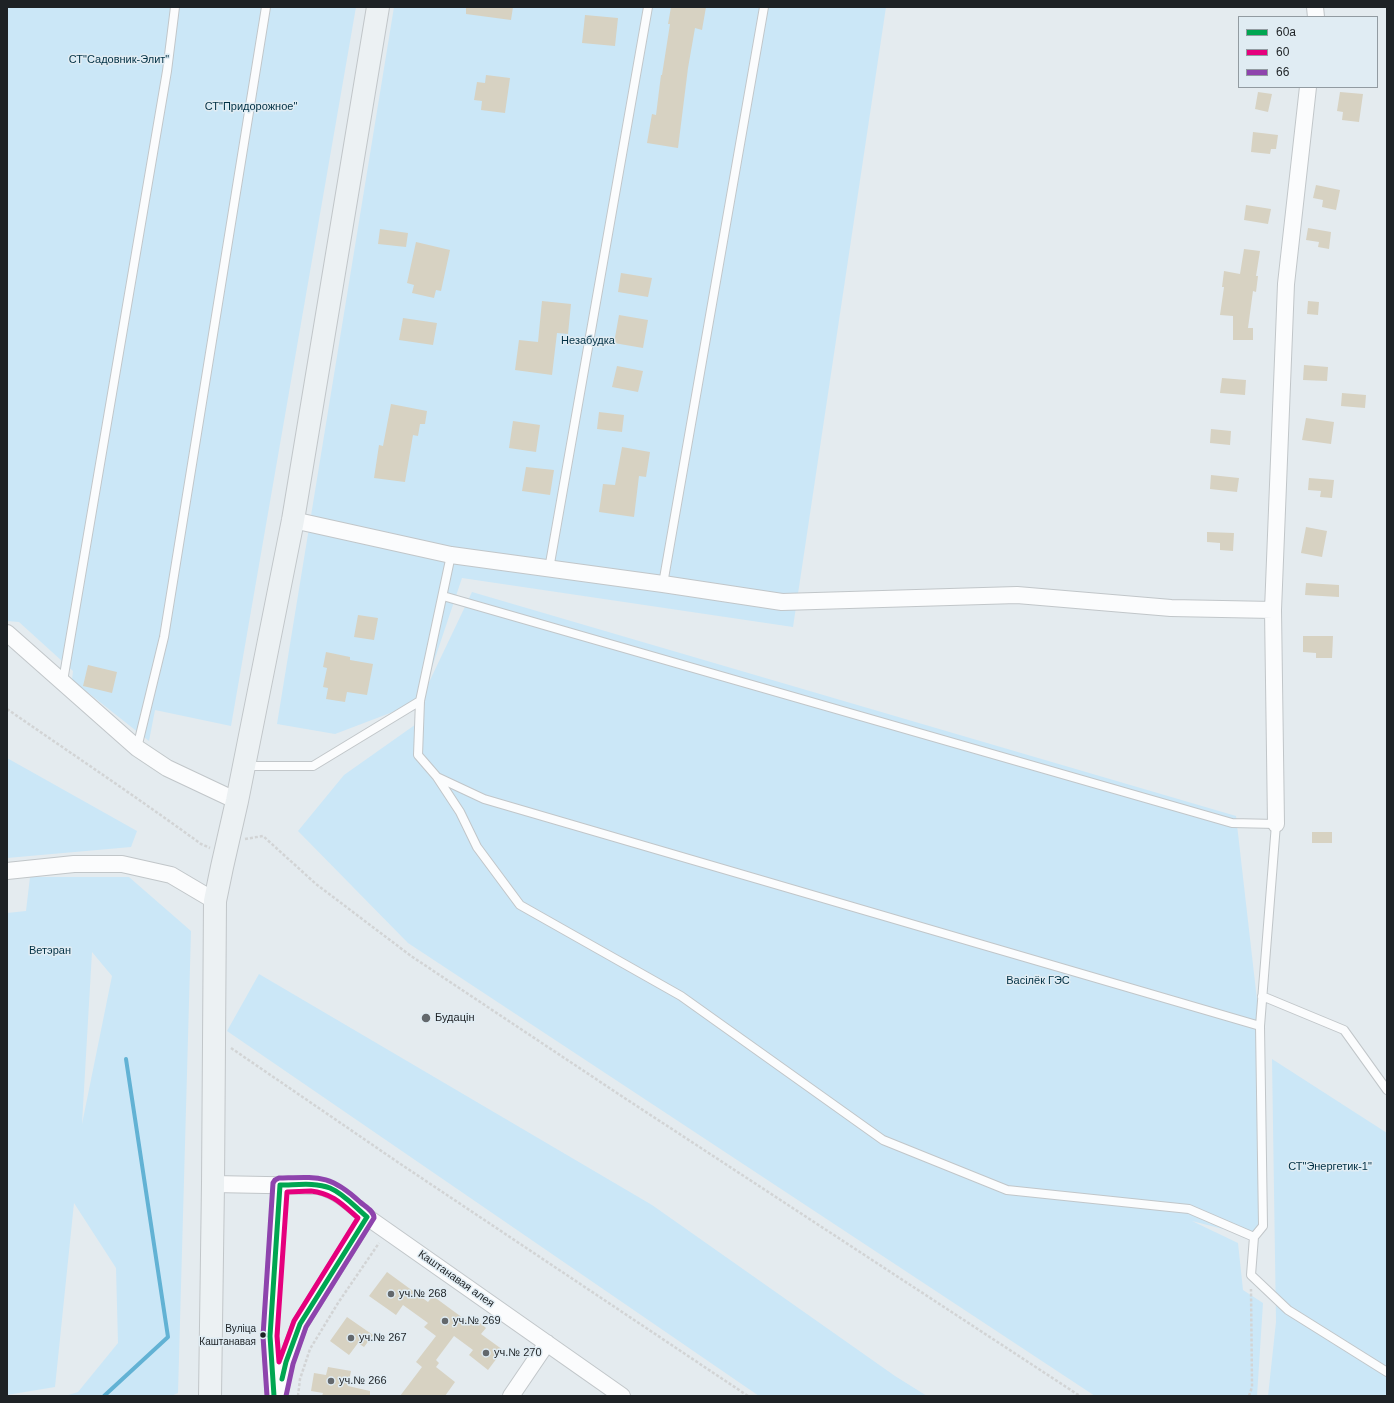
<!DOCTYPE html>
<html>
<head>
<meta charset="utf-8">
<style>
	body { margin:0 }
	#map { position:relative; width:1394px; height:1403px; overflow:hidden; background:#e4ebef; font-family:Helvetica,sans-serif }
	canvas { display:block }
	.frame { position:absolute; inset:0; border:8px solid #1e2225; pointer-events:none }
	.legend { position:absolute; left:1238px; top:16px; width:140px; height:72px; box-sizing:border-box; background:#e0ecf3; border:1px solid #929ba1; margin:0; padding:5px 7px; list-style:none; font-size:12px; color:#1e2225 }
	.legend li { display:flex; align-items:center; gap:8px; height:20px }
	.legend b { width:20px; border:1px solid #929ba1 }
</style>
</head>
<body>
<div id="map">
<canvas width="1394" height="1403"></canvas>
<div class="frame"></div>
<ul class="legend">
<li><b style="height:5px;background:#00a651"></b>60а</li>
<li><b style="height:5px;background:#e5007d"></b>60</li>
<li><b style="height:5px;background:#8e44ad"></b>66</li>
</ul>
</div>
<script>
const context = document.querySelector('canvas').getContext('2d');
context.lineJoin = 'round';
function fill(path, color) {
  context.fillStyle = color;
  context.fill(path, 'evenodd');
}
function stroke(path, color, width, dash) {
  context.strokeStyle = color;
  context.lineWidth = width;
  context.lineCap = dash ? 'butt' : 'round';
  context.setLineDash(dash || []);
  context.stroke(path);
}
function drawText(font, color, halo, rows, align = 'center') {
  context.font = font + ' Helvetica,sans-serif';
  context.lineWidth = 3;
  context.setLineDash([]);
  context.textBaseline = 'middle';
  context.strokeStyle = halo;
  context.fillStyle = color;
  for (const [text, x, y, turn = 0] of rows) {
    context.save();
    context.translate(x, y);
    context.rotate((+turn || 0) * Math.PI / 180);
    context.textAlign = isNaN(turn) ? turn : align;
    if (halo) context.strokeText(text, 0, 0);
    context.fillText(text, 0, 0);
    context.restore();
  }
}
const green = new Path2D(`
	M7,7H356L231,726L155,710L149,741L72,680L73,671L19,622L7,621Z
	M394,7H886L793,627L462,578L422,697L472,592L1236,816L1260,1026L1263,1226L1254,1237L1192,1221L1238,1243L1243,1290L1263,1303L1257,1396H1095L408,943L298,831L344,775L419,722V702L335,734L277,724Z
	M7,758L137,831L131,847L7,858Z
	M30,877H129L191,931L178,1393L171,1396H65L78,1392L118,1343L116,1268L74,1203L55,1387L7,1395V913L26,911ZM92,952L112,976L82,1124Z
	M259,974L652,1205L895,1376L927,1396H759L227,1031Z
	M1272,1059L1387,1133V1396H1268L1276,1322Z`);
const stream = new Path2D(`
	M104,1396L168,1337L126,1059`);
const building = new Path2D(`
	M466,7H513L511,20L466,14Z
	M671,7H706L702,30L695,28L688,68L678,148L647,143L652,114L656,115L661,75H662L670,24H668Z
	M585,15L618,18L615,46L582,43Z
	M486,75L510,78L505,113L481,110L482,101L474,100L477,82L485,83Z
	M1258,92L1272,94L1268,112L1255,109Z
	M1340,92L1363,94L1359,122L1342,120L1343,112L1337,111Z
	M1253,132L1278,135L1276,149H1271L1270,154L1251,152Z
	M1316,185L1340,190L1336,210L1322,207L1323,200L1313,198Z
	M1246,205L1271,209L1268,224L1244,220Z
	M1308,228L1331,232L1329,249L1318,247L1319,242L1306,240Z
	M380,229L408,233L406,247L378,244Z
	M416,242L450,250L441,291L436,290L434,298L412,293L414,285L407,283Z
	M1244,249L1260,251L1256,276H1258L1256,292L1253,291L1248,328H1253V340H1233V316L1220,315L1224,287H1222L1224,271L1240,274Z
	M621,273L652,278L648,297L618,292Z
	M542,301L571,304L568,334L557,333L552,375L515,370L519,340L538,342Z
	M1308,301L1319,302L1318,315L1307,314Z
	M619,315L648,320L643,348L614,343Z
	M403,318L437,323L433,345L399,340Z
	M1304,365L1328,367L1327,381L1303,380Z
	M617,366L643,371L638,392L612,387Z
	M1222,378L1246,380L1245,395L1220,393Z
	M1342,393L1366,395L1365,408L1341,406Z
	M391,404L427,411L425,424H420L418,436L413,435L405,482L374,478L379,445L383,446Z
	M599,412L624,415L622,432L597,429Z
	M1306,418L1334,422L1331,444L1302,440Z
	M513,421L540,425L536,452L509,448Z
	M1211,429L1231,431L1230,445L1210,443Z
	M622,447L650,452L646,477L639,476L634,517L599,512L603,484L615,485Z
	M526,467L554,470L550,495L522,491Z
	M1211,475L1239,478L1237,492L1210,489Z
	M1309,478L1334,480L1332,498L1320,497L1321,491L1308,490Z
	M1306,527L1327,531L1322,557L1301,553Z
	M1207,532L1234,533L1233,551L1220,550V543L1207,542Z
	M1306,583L1339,585V597L1305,595Z
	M358,615L378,618L374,640L354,637Z
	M1303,636H1333L1332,658H1316V653L1303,652Z
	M326,652L350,657V660L373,664L367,695L347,692L345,702L326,699L328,688L323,687L327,668L323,667Z
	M88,665L117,672L112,693L83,686Z
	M1312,832H1332V843H1312Z
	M387,1272L428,1302L433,1296L471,1324L475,1319L486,1328L481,1334L503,1350L488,1370L469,1355L473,1350L454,1336L436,1360L439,1363L436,1367L455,1382L445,1396H400L422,1367L416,1362L436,1336L424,1327L428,1323L403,1305L396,1315L369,1296Z
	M347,1317L373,1335L364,1347L358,1343L349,1355L330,1341Z
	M328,1367L351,1371L348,1386L370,1391V1396H322L323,1393L311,1391L314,1373L326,1375Z`);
const path = new Path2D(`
	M7,709C72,754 138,798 201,844L210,848
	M245,839L263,836L316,884L411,956L623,1097L1080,1396
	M231,1048L399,1163L748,1396
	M298,1396L300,1379L310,1349L338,1303L379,1243
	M1249,1396L1252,1387L1251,1289`);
const lane = new Path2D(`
	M451,555L420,701L418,755L437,777L484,799L1260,1026
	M549,569L648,7
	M663,584L764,7
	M443,596L1232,823L1276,824L1260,1026L1263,1226L1254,1237L1251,1275L1288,1310L1387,1372
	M63,681L167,71L175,7
	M137,748L164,637L266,7
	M245,766H313L420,701
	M437,777L460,812L477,847L520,905L681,996L883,1140L1007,1190L1189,1209L1254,1237
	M1262,996L1344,1030L1387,1090`);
const street = new Path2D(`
	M1315,7L1316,17
	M293,520L451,555L663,584L782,602L1017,595L1171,608L1273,610
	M7,633L137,748L167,768L237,801
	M1276,824L1273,610L1286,284L1308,87
	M7,871L74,864H122L171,875L215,901
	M213,1184L318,1186C338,1190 352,1205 367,1217L622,1396
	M279,1395L286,1362L300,1324L367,1217
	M274,1396L270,1336L280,1185
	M511,1396L547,1343`);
const secondary = new Path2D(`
	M210,1396L213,1184L215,901L222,867L237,801L293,520L378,7`);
const bus1 = new Path2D(`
	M280,1185C296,1185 315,1182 330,1188C344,1194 355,1207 367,1217
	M282,1379L286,1362L300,1324L367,1217
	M274,1396L270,1336L280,1185`);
const bus2 = new Path2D(`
	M311,1191C332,1193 343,1205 358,1218L294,1321L279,1362L277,1336L287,1192Z`);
const bus3 = new Path2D(`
	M267,1396L263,1336L273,1183L275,1180L279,1178C318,1177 330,1174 360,1202C366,1207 374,1211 374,1218L306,1327L293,1364L286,1396`);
const markers = [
	[426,1018,5,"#63686c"],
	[391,1294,4,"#63686c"],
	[445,1321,4,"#63686c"],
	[263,1335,3.5,"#1e2225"],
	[351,1338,4,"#63686c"],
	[486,1353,4,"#63686c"],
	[331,1381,4,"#63686c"]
];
const busNames = [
	["Вуліца",256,1329],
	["Каштанавая",256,1342]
];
const parkNames = [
	["СТ\"Садовник-Элит\"",119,60],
	["СТ\"Придорожное\"",251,107],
	["Незабудка",588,341],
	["Ветэран",50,951],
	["Васілёк ГЭС",1038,981],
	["СТ\"Энергетик-1\"",1330,1167]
];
const poiNames = [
	["Будацін",435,1018],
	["уч.№ 268",399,1294],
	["уч.№ 269",453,1321],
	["уч.№ 267",359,1338],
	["уч.№ 270",494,1353],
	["уч.№ 266",339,1381]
];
const streetNames = [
	["Каштанавая алея",456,1279,35]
];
fill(green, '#cbe7f7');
stroke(stream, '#62b2d4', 4);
fill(building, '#d7d2c2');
stroke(lane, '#c1c6c9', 10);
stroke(street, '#c1c6c9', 18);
stroke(secondary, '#c1c6c9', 24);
stroke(path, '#d2d4d5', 2.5, [3, 2]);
stroke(lane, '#fbfcfd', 8);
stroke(street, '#fbfcfd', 16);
stroke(secondary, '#ecf1f3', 22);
stroke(bus1, '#00a651', 5);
stroke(bus2, '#e5007d', 5);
stroke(bus3, '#8e44ad', 5);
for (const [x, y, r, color] of markers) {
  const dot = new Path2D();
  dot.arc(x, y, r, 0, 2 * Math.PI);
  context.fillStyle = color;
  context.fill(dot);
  stroke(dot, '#e0ecf3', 1.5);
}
drawText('10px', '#1e2225', '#e0ecf3', busNames, 'right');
drawText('11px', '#003044', '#e0ecf3', parkNames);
drawText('11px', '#1e2225', '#e0ecf3', poiNames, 'left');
drawText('11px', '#1e2225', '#e0ecf3', streetNames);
</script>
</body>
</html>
